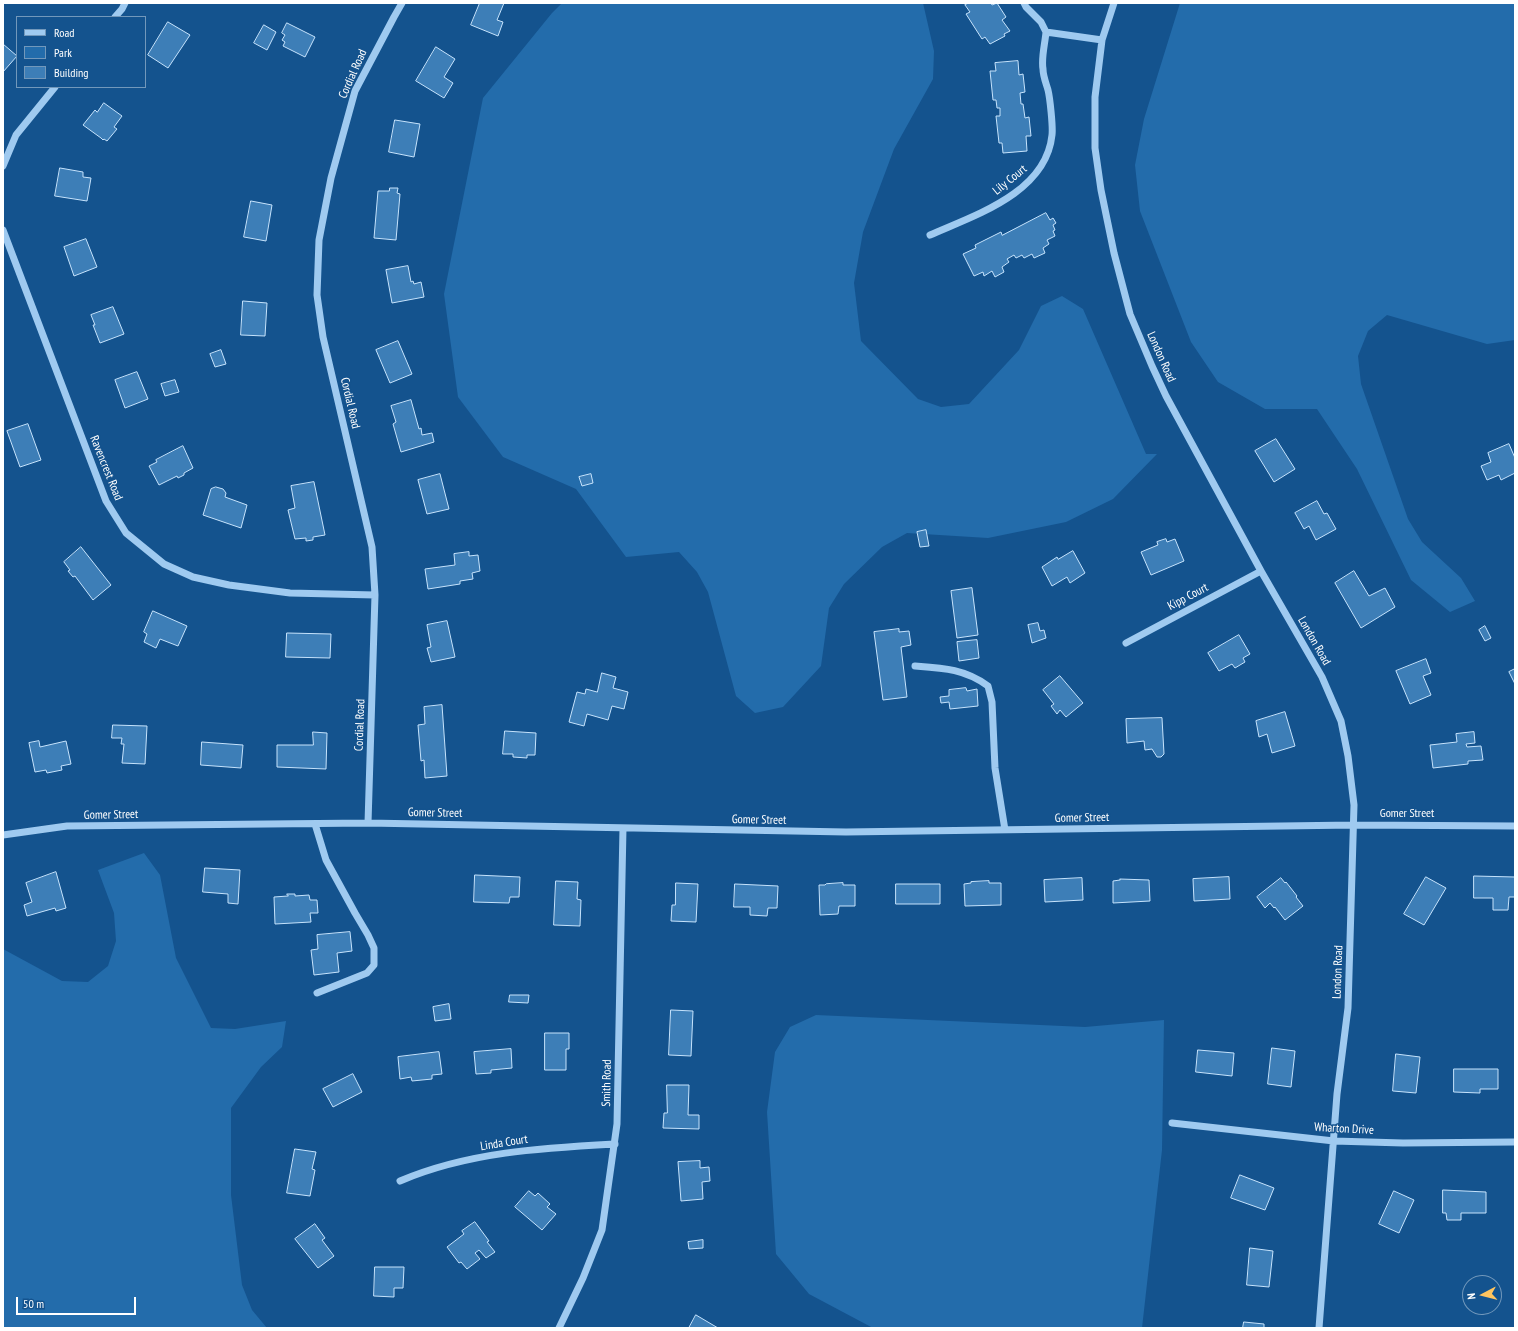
<!DOCTYPE html>
<html>
<head>
<meta charset="utf-8">
<style>
	body { margin:0 }
	#map { position:relative; width:1518px; height:1331px; overflow:hidden; background:#14538e; font-family:"PT Sans Narrow",sans-serif }
	canvas { display:block }
	.frame { position:absolute; inset:0; border:4px solid #fff; pointer-events:none }
	.legend { position:absolute; left:16px; top:16px; width:130px; height:72px; box-sizing:border-box; background:#14538e; border:1px solid #7298bb; margin:0; padding:5px 7px; list-style:none; font-size:12px; color:#fff }
	.legend li { display:flex; align-items:center; gap:8px; height:20px }
	.legend b { width:20px; border:1px solid #7298bb }
	.north { position:absolute; left:1462px; top:1275px; width:40px; height:40px; box-sizing:border-box; background:#14538e; border:1px solid #7298bb; border-radius:50%; rotate:263deg; font-size:11px; font-weight:700; line-height:16px; text-align:center; color:#fff }
	.north::after { content:''; display:block; margin:auto; width:14px; height:18px; background:#ffc45f; clip-path:polygon(50% 0,100% 100%,50% 72%,0 100%) }
	.scale { position:absolute; left:16px; top:1297px; width:120px; height:18px; box-sizing:border-box; border:2px solid #fff; border-top:0; padding-left:5px; font-size:12px; line-height:14px; white-space:nowrap; color:#fff; -webkit-text-stroke:3px #14538e; paint-order:stroke }
</style>
</head>
<body>
<div id="map">
<canvas width="1518" height="1331"></canvas>
<div class="frame"></div>
<ul class="legend">
<li><b style="height:5px;background:#9fcaf0"></b>Road</li>
<li><b style="height:11px;background:#236cab"></b>Park</li>
<li><b style="height:11px;background:#3d7eb7"></b>Building</li>
</ul>
<div class="north">N</div>
<div class="scale">50 m</div>
</div>
<script>
const context = document.querySelector('canvas').getContext('2d');
context.lineJoin = 'round';
function fill(path, color) {
  context.fillStyle = color;
  context.fill(path, 'evenodd');
}
function stroke(path, color, width, dash) {
  context.strokeStyle = color;
  context.lineWidth = width;
  context.lineCap = dash ? 'butt' : 'round';
  context.setLineDash(dash || []);
  context.stroke(path);
}
function drawText(font, color, halo, rows, align = 'center') {
  context.font = font + ' "PT Sans Narrow",sans-serif';
  context.lineWidth = 3;
  context.setLineDash([]);
  context.textBaseline = 'middle';
  context.strokeStyle = halo;
  context.fillStyle = color;
  for (const [text, x, y, turn = 0] of rows) {
    context.save();
    context.translate(x, y);
    context.rotate((+turn || 0) * Math.PI / 180);
    context.textAlign = isNaN(turn) ? turn : align;
    if (halo) context.strokeText(text, 0, 0);
    context.fillText(text, 0, 0);
    context.restore();
  }
}
const green = new Path2D(`
	M562,3H923L934,51L933,79L894,149L863,232L854,283L861,341L918,399L941,407L969,404L1019,350L1041,306L1062,296L1083,309L1146,454H1157L1113,499L1066,522L988,538L907,533L882,547L844,584L829,608L821,666L783,707L755,713L736,696L708,592L697,572L679,552L626,557L576,489L503,457L458,397L444,294L483,98L552,13Z
	M1180,3H1515V340L1487,344L1387,315L1368,331L1358,356L1361,384L1408,519L1422,542L1461,578L1475,601L1450,612L1411,580L1357,469L1317,409H1265L1218,382L1191,342L1140,211L1135,165L1144,119Z
	M144,853L160,875L176,958L211,1028L235,1029L286,1021L282,1047L261,1067L231,1108V1195L242,1285L252,1310L267,1328H3V949L62,981L88,982L108,966L116,941L114,913L98,870Z
	M816,1015L1085,1027L1164,1020L1162,1150L1142,1328H873L809,1294L776,1254L767,1112L775,1052L790,1027Z`);
const building = new Path2D(`
	M480,3H504L497,20L503,22L498,36L471,25Z
	M969,3H991L992,5L997,3L1006,17L1002,20L1010,31L1004,34L1005,36L990,44L985,37L982,39L966,14L970,12L965,5Z
	M168,22L190,35L168,68L148,55Z
	M287,23L315,37L305,57L283,46L285,42L282,40L285,35L282,33Z
	M264,25L276,32L267,50L254,43Z
	M3,44L17,56L3,72Z
	M436,47L455,59L444,77L453,83L444,98L416,81Z
	M1018,61L1019,75L1023,74L1025,92L1020,93L1021,104H1023L1025,118L1029,117L1031,136H1026L1027,151L1003,153L1002,143H999L996,116H1000V108H997L996,100H993L990,71H996L995,63Z
	M104,103L122,116L114,127L117,129L107,141L104,139L103,140L101,138L83,125L95,110L97,112Z
	M395,120L420,124L414,157L389,152Z
	M60,168L83,172V177L91,178L87,201L55,196Z
	M390,188H398L397,193L400,194L396,240L374,238L378,191H389Z
	M251,201L272,205L266,241L244,237Z
	M1046,213L1050,220L1053,218L1056,223L1053,225L1055,230L1053,231L1055,236L1047,240L1049,244L1043,248L1045,253L1034,258L1032,254L1024,258L1022,255L1016,258L1014,255L1007,259L1009,262L1002,267L1004,272L995,277L992,271L984,276L983,272L974,276L963,254L976,248L975,245L1001,232L1002,235Z
	M86,239L97,267L74,276L64,247Z
	M408,266L411,282L413,281L414,284L421,282L424,297L392,303L386,270Z
	M243,301L267,303L265,336L241,335Z
	M113,307L124,334L100,343L93,325H95L91,315Z
	M398,341L412,374L390,383L376,350Z
	M221,350L226,364L215,367L210,354Z
	M137,372L148,399L125,408L115,380Z
	M175,380L179,392L165,396L161,384Z
	M411,400L419,429L421,428L422,435L432,433L434,442L401,452L393,424L396,422L391,406Z
	M28,424L41,460L20,467L7,431Z
	M1276,439L1295,469L1274,482L1255,451Z
	M1509,444L1515,458V473L1501,480L1499,475L1487,480L1481,466L1491,462L1488,453Z
	M183,446L193,468L184,473V475L178,478L177,476L159,485L149,466L157,462L156,460Z
	M440,474L449,509L427,514L418,480Z
	M591,474L593,483L582,486L579,477Z
	M314,482L325,535L313,537V540L306,541V538L295,539L288,510L295,508L291,486Z
	M216,487L223,489L226,493L225,497L247,505L241,528L203,515L211,489Z
	M1317,501L1324,514L1327,513L1336,529L1316,540L1309,526L1304,529L1295,513Z
	M926,530L929,546L920,547L917,532Z
	M1166,539L1167,542L1175,539L1184,561L1151,575L1141,552L1158,545L1157,542Z
	M81,547L111,585L93,600L75,576L73,577L68,571L70,570L64,562Z
	M1073,551L1085,573L1070,583L1067,577L1052,586L1042,567L1057,557L1058,559Z
	M469,552V556L478,555L480,571L472,573L473,579L460,581V584L428,589L425,569L455,565L454,554Z
	M1354,571L1369,596L1385,588L1395,607L1361,628L1335,583Z
	M972,588L978,635L957,638L951,591Z
	M153,611L187,626L178,646L160,639L156,648L144,642L147,634L144,632Z
	M447,621L455,657L431,662L427,648L431,647L427,625Z
	M1038,623L1040,631L1044,630L1046,638L1032,643L1028,625Z
	M1485,626L1491,638L1485,641L1479,630Z
	M899,629V632L909,631L911,645L901,647L907,697L883,700L874,632Z
	M287,633L331,634L330,658L286,657Z
	M1239,635L1250,654L1243,658L1245,662L1235,668L1232,664L1219,671L1208,653Z
	M977,640L979,658L959,661L957,642Z
	M1426,659L1431,673L1423,676L1431,695L1410,704L1396,671Z
	M1515,669V684L1509,672Z
	M602,673L616,677L613,688L628,692L624,709L612,706L608,720L587,714L584,726L569,722L577,692L585,694L586,689L597,692Z
	M1060,676L1083,703L1066,717L1060,710L1057,714L1051,706L1054,704L1043,690Z
	M966,688L967,691L977,689L978,706L950,709L949,702L941,703L940,697L949,696V690Z
	M442,705L447,776L425,778L424,760L421,761L418,725L425,724L424,707Z
	M1285,712L1295,746L1272,753L1267,734L1259,737L1256,721Z
	M1162,718L1164,754L1161,757H1157L1152,749L1145,750L1144,741L1127,743L1126,719Z
	M113,725L147,726L145,764L122,763L124,744H121L122,738H112Z
	M505,731L536,733L535,755H527V758L513,757V754H503Z
	M313,732L327,733L326,769L277,767V745H313Z
	M1474,732L1475,743L1466,744L1467,747L1481,746L1483,760L1468,761V764L1433,768L1430,745L1457,742L1456,734Z
	M39,741L40,747L66,741L71,764L61,766L62,770L47,773L46,770L35,772L29,743Z
	M202,742L243,745L241,768L201,765Z
	M205,868L240,870L238,904L228,903V894L203,892Z
	M56,872L66,908L56,911L55,908L27,916L24,905L32,902L26,883Z
	M475,875L520,877L519,897H510L509,903L474,902Z
	M1474,876L1515,877V897H1509L1508,910H1493V898H1474Z
	M1229,877L1230,899L1194,901L1193,879Z
	M1426,877L1446,888L1424,925L1404,914Z
	M1082,878L1083,900L1045,902L1044,880Z
	M1281,878L1285,883L1286,882L1297,896L1296,897L1303,906L1285,920L1275,907L1274,908L1270,903L1265,908L1257,897Z
	M1120,879L1149,880L1150,901L1113,903V881L1120,880Z
	M556,881L578,882L577,899L581,900L580,926L554,925Z
	M989,881V883H1001V905L965,906L964,884L971,883V882Z
	M676,883L698,884L696,922L671,921L672,905H675Z
	M843,883V885H855V906H839L838,914L820,915L819,885H825L826,884Z
	M735,884L778,886L777,908H768L767,916L750,915V907H734Z
	M896,884H940V904H896Z
	M287,894H295V896L309,895L310,900H317L318,913H310L311,922L275,924L274,897L288,896Z
	M350,932L352,951L337,953L339,972L314,975L311,950L318,949L317,935Z
	M510,995H529L528,1003L509,1002Z
	M449,1004L451,1019L435,1021L433,1007Z
	M671,1010L693,1011L691,1056L669,1055Z
	M545,1033H569V1049H566V1070H545Z
	M1272,1048L1295,1051L1291,1087L1268,1084Z
	M511,1049L512,1068L491,1070V1073L476,1074L474,1052Z
	M1198,1050L1234,1053L1232,1076L1196,1072Z
	M439,1052L442,1074L432,1075V1079L412,1081L411,1077L400,1079L398,1057Z
	M1396,1054L1420,1057L1416,1093L1393,1091Z
	M1454,1069H1498V1089H1480V1093L1454,1092Z
	M353,1074L362,1092L333,1107L323,1089Z
	M667,1085H689L688,1115H699V1129L663,1128L664,1113H667Z
	M295,1149L316,1152L312,1169L315,1170L310,1196L287,1193Z
	M700,1161V1168L709,1167L710,1181L702,1182L703,1199L681,1201L678,1162Z
	M1240,1175L1274,1188L1265,1210L1231,1198Z
	M1443,1190L1486,1192V1213H1461V1220H1447L1446,1213H1443Z
	M529,1191L535,1196L538,1193L550,1204L547,1207L556,1214L542,1230L515,1207Z
	M1394,1191L1414,1200L1399,1233L1379,1224Z
	M475,1222L489,1241L487,1242L495,1252L486,1258L479,1250L475,1253L480,1259L467,1269L461,1262L459,1263L447,1247L464,1234L462,1231Z
	M315,1224L325,1238L322,1240L334,1256L318,1268L295,1239Z
	M703,1240V1248L689,1249L688,1242Z
	M1250,1248L1273,1251L1269,1287L1247,1285Z
	M375,1267H404L403,1288H394V1297L374,1296Z
	M696,1315L718,1328H689Z
	M1244,1322L1264,1324V1328H1243Z`);
const minor = new Path2D(`
	M1024,3L1026,7L1041,22L1046,32L1102,40
	M1114,3L1102,40L1095,97V148L1101,190L1114,253L1130,314L1152,366L1166,396L1261,571L1322,677L1341,721L1348,756L1354,805L1348,1008L1337,1094L1319,1328
	M115,17L122,9L125,3
	M3,166L16,135L55,87
	M3,230L106,501L126,533L164,564L193,577L229,585L290,593L375,595
	M930,235C975,215 1046,193 1052,135C1053,127 1050,98 1048,90C1046,83 1043,76 1043,69C1041,58 1045,44 1046,32
	M1126,643L1261,571
	M915,666C943,668 965,669 988,686L992,702L995,768L1005,830
	M368,823L375,595L372,547L323,337L317,295L319,240L331,178L355,91L394,17L402,3
	M315,824L326,860L355,913L368,935L374,948V965L367,973L317,993
	M3,835L67,826L368,823L846,832L1354,825L1515,826
	M1172,1123L1334,1141L1403,1143L1515,1142
	M400,1181C468,1152 542,1148 615,1144
	M559,1328L583,1278L602,1230L617,1124L623,828`);
const streetNames = [
	["Cordial Road",353,74,-66],
	["Lily Court",1010,180,-39],
	["London Road",1161,357,66],
	["Cordial Road",350,403,77],
	["Ravencrest Road",106,468,68],
	["Kipp Court",1188,597,-28],
	["London Road",1314,641,60],
	["Cordial Road",360,725,-88],
	["Gomer Street",435,813,1],
	["Gomer Street",1407,814],
	["Gomer Street",111,815,-1],
	["Gomer Street",1082,818,-1],
	["Gomer Street",759,820,1],
	["London Road",1338,972,-88],
	["Smith Road",607,1083,-89],
	["Wharton Drive",1344,1129,3],
	["Linda Court",504,1143,-9]
];
fill(green, '#236cab');
fill(building, '#3d7eb7');
stroke(building, '#c6e3fc', 1);
stroke(minor, '#9fcaf0', 7);
drawText('12px', '#fff', '#14538e', streetNames);
</script>
</body>
</html>
